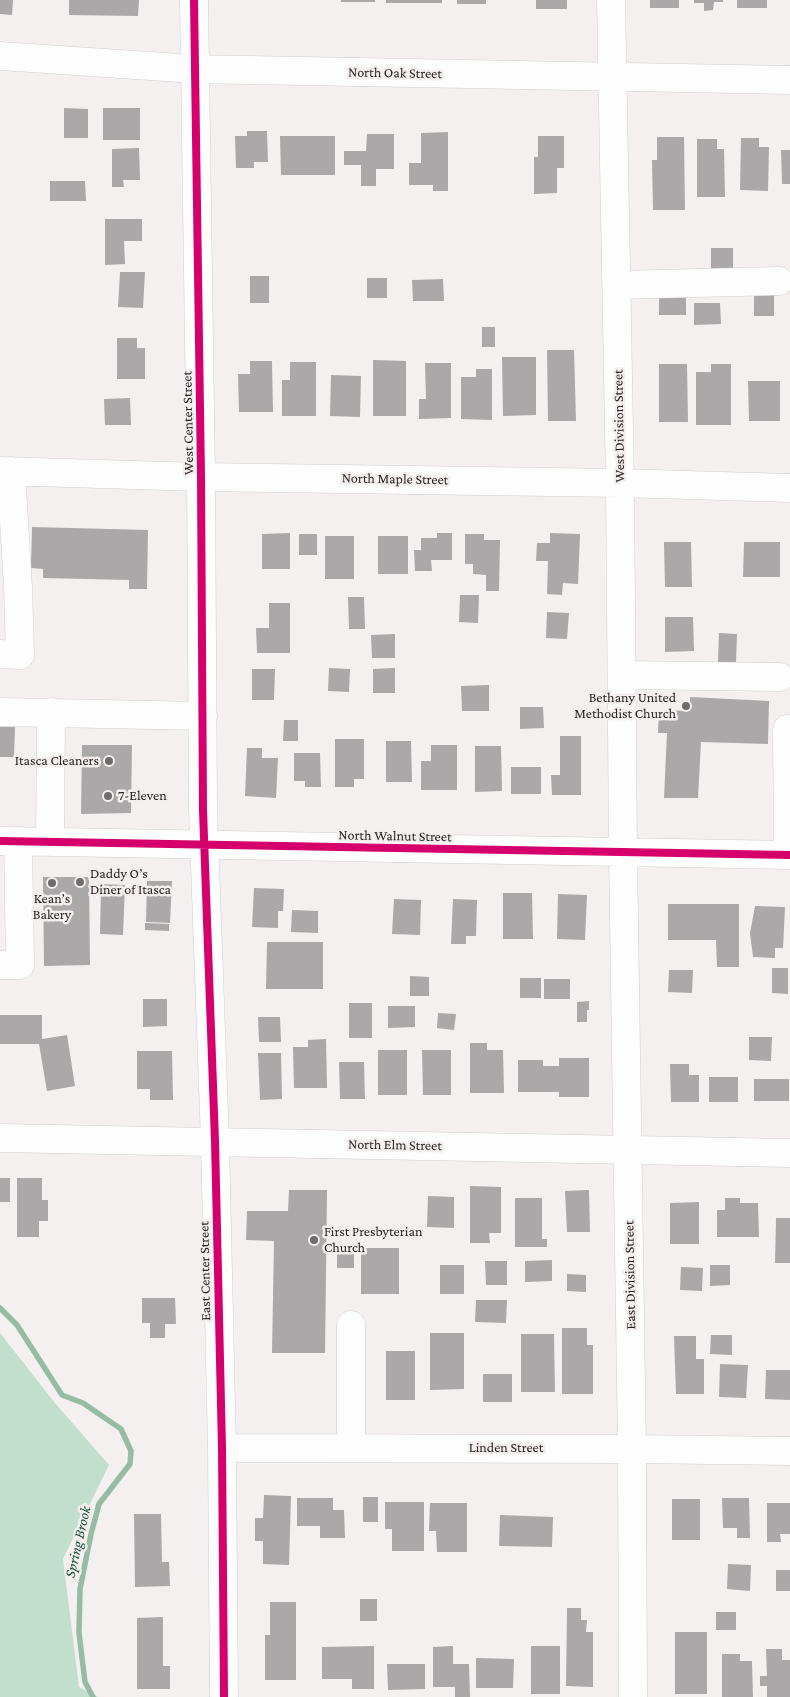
<!DOCTYPE html>
<html>
<head>
<meta charset="utf-8">
<style>
	body { margin:0 }
	canvas { display:block; background:#f3f0ef }
</style>
</head>
<body>
<canvas width="790" height="1697"></canvas>
<script>
const context = document.querySelector('canvas').getContext('2d');
context.lineJoin = 'round';
function fill(path, color) {
  context.fillStyle = color;
  context.fill(path, 'evenodd');
}
function stroke(path, color, width, dash) {
  context.strokeStyle = color;
  context.lineWidth = width;
  context.lineCap = dash ? 'butt' : 'round';
  context.setLineDash(dash || []);
  context.stroke(path);
}
function drawText(font, color, halo, rows, align = 'center') {
  context.font = font + ' "Crimson Pro",serif';
  context.lineWidth = 5;
  context.setLineDash([]);
  context.textBaseline = 'middle';
  context.strokeStyle = halo;
  context.fillStyle = color;
  for (const [text, x, y, turn = 0] of rows) {
    context.save();
    context.translate(x, y);
    context.rotate((+turn || 0) * Math.PI / 180);
    context.textAlign = isNaN(turn) ? turn : align;
    if (halo) context.strokeText(text, 0, 0);
    context.fillText(text, 0, 0);
    context.restore();
  }
}
const green = new Path2D(`
	M0,1333L55,1403L109,1465L63,1559L79,1687L98,1697H0Z`);
const stream = new Path2D(`
	M0,1308L17,1325L62,1395L83,1403L121,1429L131,1451L130,1464L99,1504L91,1534L80,1589L79,1633L85,1682L93,1697`);
const building = new Path2D(`
	M0,0H13L12,15L0,14Z
	M69,0H139L138,16L69,15Z
	M341,0H375V2H341Z
	M386,0H442V3H386Z
	M457,0H486V4H457Z
	M536,0H567V9H536Z
	M650,0H679V8H650Z
	M694,0H723V2H714L713,10L704,11V3H694Z
	M737,0H767V8H737Z
	M64,108L88,109V138H64Z
	M103,108H140V140H103Z
	M247,131H267L268,162H254V168H236L235,136H247Z
	M448,132V191H433V185H409V163H421V133Z
	M367,134H394V169H376V186H361V165H344V151H366Z
	M280,136H335V175H281Z
	M538,136H564V168H557V193L534,194V157H538Z
	M657,137H684L685,210H653L652,160H657Z
	M741,138H759V147H769L768,191L740,190Z
	M697,139H717V149H724L725,197H697Z
	M139,148L140,180H123L124,187H112V149Z
	M781,150H790V184H782Z
	M50,181H85L86,201H50Z
	M105,219H142V241H124L125,264L105,265Z
	M711,248H733V271H711Z
	M120,272H145L143,308L118,307Z
	M250,276H269V303H250Z
	M367,278H387V298H367Z
	M443,279L444,301H413L412,280Z
	M659,290H686V315H659Z
	M754,294H774V316H754Z
	M694,303H720L721,324L694,325Z
	M482,327H495V347H482Z
	M117,338H137V348H145V379H117Z
	M547,350H574L576,421H548Z
	M502,357H536V415L503,416Z
	M373,360L406,361V416H373Z
	M250,361H272L273,412H239L238,374H250Z
	M290,362H316V416H282V380H290Z
	M425,363H451V418L419,419V399H426Z
	M659,364H687L688,422H659Z
	M711,364H731V425H696V372H711Z
	M476,369H492V420L461,419V377H476Z
	M331,375L361,376L360,417L330,416Z
	M748,381H780V421H749Z
	M130,398L131,425H105L104,399Z
	M32,527L148,530L147,589H129V580L43,578V569L31,568Z
	M290,533V569H262V534Z
	M437,533H452V560H431L432,571H415L414,550H421V538H437Z
	M550,533L580,534L578,584L563,583L562,595L547,594L548,561H536L537,543H550Z
	M299,534H317V555H299Z
	M465,534H484V540H500L499,591H486V575L473,574V564H465Z
	M325,536H354V579H325Z
	M378,536H408V574H378Z
	M664,542H691L692,587H665Z
	M744,542H780V577H743Z
	M460,595H479L478,623L459,622Z
	M348,597H364L365,629H349Z
	M269,603H290V653H257L256,628H269Z
	M547,612L569,613L567,639L546,638Z
	M665,617H693L694,651L665,652Z
	M719,633L737,634L736,662H718Z
	M395,634V658H372L371,635Z
	M329,668L350,669L349,692L328,691Z
	M395,668V693H373V669Z
	M252,669H275L274,700H252Z
	M489,685V711H462L461,686Z
	M690,697L769,701L768,744L701,742L698,798H664L667,733H658L659,710L690,711Z
	M520,707H543L544,728L520,729Z
	M284,720H298V741H283Z
	M0,727H15L14,757H0Z
	M560,736H581V795H552L551,775H560Z
	M335,739H364V779H354V787H335Z
	M386,741H411L412,782H386Z
	M82,745H132L131,813L81,814Z
	M431,745H457V790H421V761H431Z
	M475,746H501L502,791L475,792Z
	M247,748H262V758H278L276,798L245,796Z
	M294,753H320L321,787H305V781H294Z
	M511,767H541V794H511Z
	M43,877H89L90,965L44,966Z
	M147,881H172L170,923L146,922Z
	M101,884L125,885L123,935L100,934Z
	M254,888L284,889L283,911H278V928L252,927Z
	M503,893H532L533,939H503Z
	M558,894L587,895L585,940L557,939Z
	M394,899L421,900L420,935L392,934Z
	M453,899L477,900L476,936H466V944H451Z
	M668,904H739V967H717L716,940H668Z
	M755,906L785,907L783,948H775V958L753,957L750,933Z
	M292,910L318,911V933L291,932Z
	M145,923L169,924V931L145,930Z
	M267,942H323V989H266Z
	M772,968H788V994L772,993Z
	M669,970H693L692,993L668,992Z
	M410,976L429,977V996H410Z
	M520,978H541V998H520Z
	M544,979H570V999H544Z
	M143,999H167V1026L143,1027Z
	M589,1001V1010H587V1022H577V1002Z
	M349,1003H372V1038H349Z
	M388,1006H415V1027L388,1028Z
	M438,1013L456,1014L454,1030L437,1028Z
	M0,1015H42V1039L67,1035L75,1086L47,1091L39,1044H0Z
	M258,1017H280L281,1042H259Z
	M749,1037H772L771,1061L749,1060Z
	M326,1039L327,1088H294L293,1047H308V1040Z
	M470,1043H487V1050H503L504,1093H470Z
	M378,1050H407V1095H378Z
	M422,1050H451V1095H423Z
	M137,1051H172L173,1100H150V1089H137Z
	M258,1053H281L282,1099L260,1100Z
	M559,1058H589V1097H559V1092H518V1060H543V1066H559Z
	M339,1062H364L365,1099H340Z
	M670,1064H689V1075H699V1102H671Z
	M709,1077H738V1102H709Z
	M754,1079H789V1101H754Z
	M0,1178H10V1202H0Z
	M17,1178H42V1200H48V1221H39V1237H17Z
	M470,1186L501,1187V1233H489L490,1243H470Z
	M289,1190H327L325,1353H272L274,1241L246,1240L247,1211H288Z
	M589,1190L590,1232H567L565,1191Z
	M428,1196L454,1197V1228L427,1227Z
	M515,1198H542V1239H547V1247H515Z
	M725,1198H740V1203H758L759,1237H717V1210H725Z
	M699,1202V1244H670V1203Z
	M776,1218H790V1263H775Z
	M354,1248V1268H337V1249Z
	M361,1248H399V1294H361Z
	M552,1260V1281L525,1282V1261Z
	M485,1261H507V1285H486Z
	M440,1265H464V1294H440Z
	M710,1265H730V1285L710,1286Z
	M681,1267L703,1268L702,1291L680,1290Z
	M567,1274L586,1275V1292L567,1291Z
	M142,1298H175L176,1324H165V1338H150V1323H142Z
	M476,1300H507L506,1323L475,1322Z
	M562,1328H587V1345H593V1394H562Z
	M430,1333H464V1389L430,1390Z
	M521,1334H554L555,1392H521Z
	M711,1335H732V1355L710,1354Z
	M674,1336H696V1359H704V1394H676Z
	M386,1351H415V1400H386Z
	M720,1364L748,1365L746,1398L719,1397Z
	M766,1370H790V1400L765,1399Z
	M483,1374H512V1402H483Z
	M264,1495L291,1496L289,1565L263,1564V1541H255V1518H263Z
	M363,1497H378V1522H363Z
	M297,1498H333V1510H344L345,1538H320V1526H297Z
	M722,1498H749L750,1538H737V1528H723Z
	M672,1499H700V1540H672Z
	M385,1502H424V1551H392V1529H385Z
	M430,1503H467V1552H437L436,1531H429Z
	M767,1503H790V1534H780L781,1542H767Z
	M134,1514H161L162,1562H169L170,1586L135,1587Z
	M500,1515L553,1517L552,1547L499,1546Z
	M728,1564L751,1565L750,1591L727,1589Z
	M776,1570H790V1591H776Z
	M360,1599H377V1621H360Z
	M270,1602H296V1680H265V1635H270Z
	M567,1608H581V1620H587L586,1632H593V1687L566,1686Z
	M716,1612H736V1630H716Z
	M163,1617V1666H170V1689H137V1618Z
	M675,1632H707V1694H675Z
	M374,1646V1689H352V1679H322V1647Z
	M453,1646V1664H469L470,1697H455V1687H433V1647Z
	M531,1646H560V1694H531Z
	M766,1649H782V1660H790V1697H767V1686H760V1676H767Z
	M722,1654H740V1661H752L753,1697H722Z
	M476,1658L514,1659L513,1688H476Z
	M387,1664H425V1689L388,1690Z`);
const minor = new Path2D(`
	M194,0L201,477L203,810L215,1141L222,1448L224,1697
	M611,0L620,483L623,853L632,1449L633,1697
	M0,56L195,69L790,80
	M617,285L779,281
	M0,471L201,477L620,483L790,488
	M0,654L20,655L18,587L11,471
	M622,675L780,677
	M0,712L203,716
	M787,729L788,855
	M0,841L790,855
	M50,842L51,712
	M0,965H20L18,841
	M0,1138L790,1153
	M351,1325V1448
	M222,1448L632,1449L790,1451`);
const cycleway = new Path2D(`
	M194,0L201,477L203,810L215,1141L222,1448L224,1697
	M0,841L790,855`);
const markers = [
	[686,706,5,"#6e6c6c"],
	[109,761,5,"#6e6c6c"],
	[108,796,5,"#6e6c6c"],
	[80,882,5,"#6e6c6c"],
	[52,883,5,"#6e6c6c"],
	[314,1240,5,"#6e6c6c"]
];
const streetNames = [
	["North Oak Street",395,73,1],
	["West Center Street",188,423,-91],
	["West Division Street",619,426,-91],
	["North Maple Street",395,479,1],
	["North Walnut Street",395,836,1],
	["North Elm Street",395,1145,1],
	["East Center Street",205,1271,-91],
	["East Division Street",630,1275,-91],
	["Linden Street",506,1448]
];
const poiNames = [
	["Bethany United",676,698,"right"],
	["Methodist Church",676,714,"right"],
	["Itasca Cleaners",99,761,"right"],
	["7-Eleven",118,796],
	["Daddy O’s",90,874],
	["Diner of Itasca",90,890],
	["Kean’s",52,899,"center"],
	["Bakery",52,915,"center"],
	["First Presbyterian",324,1232],
	["Church",324,1248]
];
const waterNames = [
	["Spring Brook",78,1542,-77]
];
fill(green, '#c2decc');
stroke(stream, '#97bca6', 5.5);
fill(building, '#aaa8a8');
stroke(minor, '#d0cdcd', 29);
stroke(minor, '#fdfdfd', 28);
stroke(cycleway, '#d6006c', 8);
for (const [x, y, r, color] of markers) {
  const dot = new Path2D();
  dot.arc(x, y, r, 0, 2 * Math.PI);
  context.fillStyle = color;
  context.fill(dot);
  stroke(dot, '#f4efee', 2);
}
drawText('14px', '#272525', '#f4efee', streetNames);
drawText('14px', '#272525', '#f4efee', poiNames, 'left');
drawText('italic 15px', '#115335', '#f4efee', waterNames);
</script>
</body>
</html>
